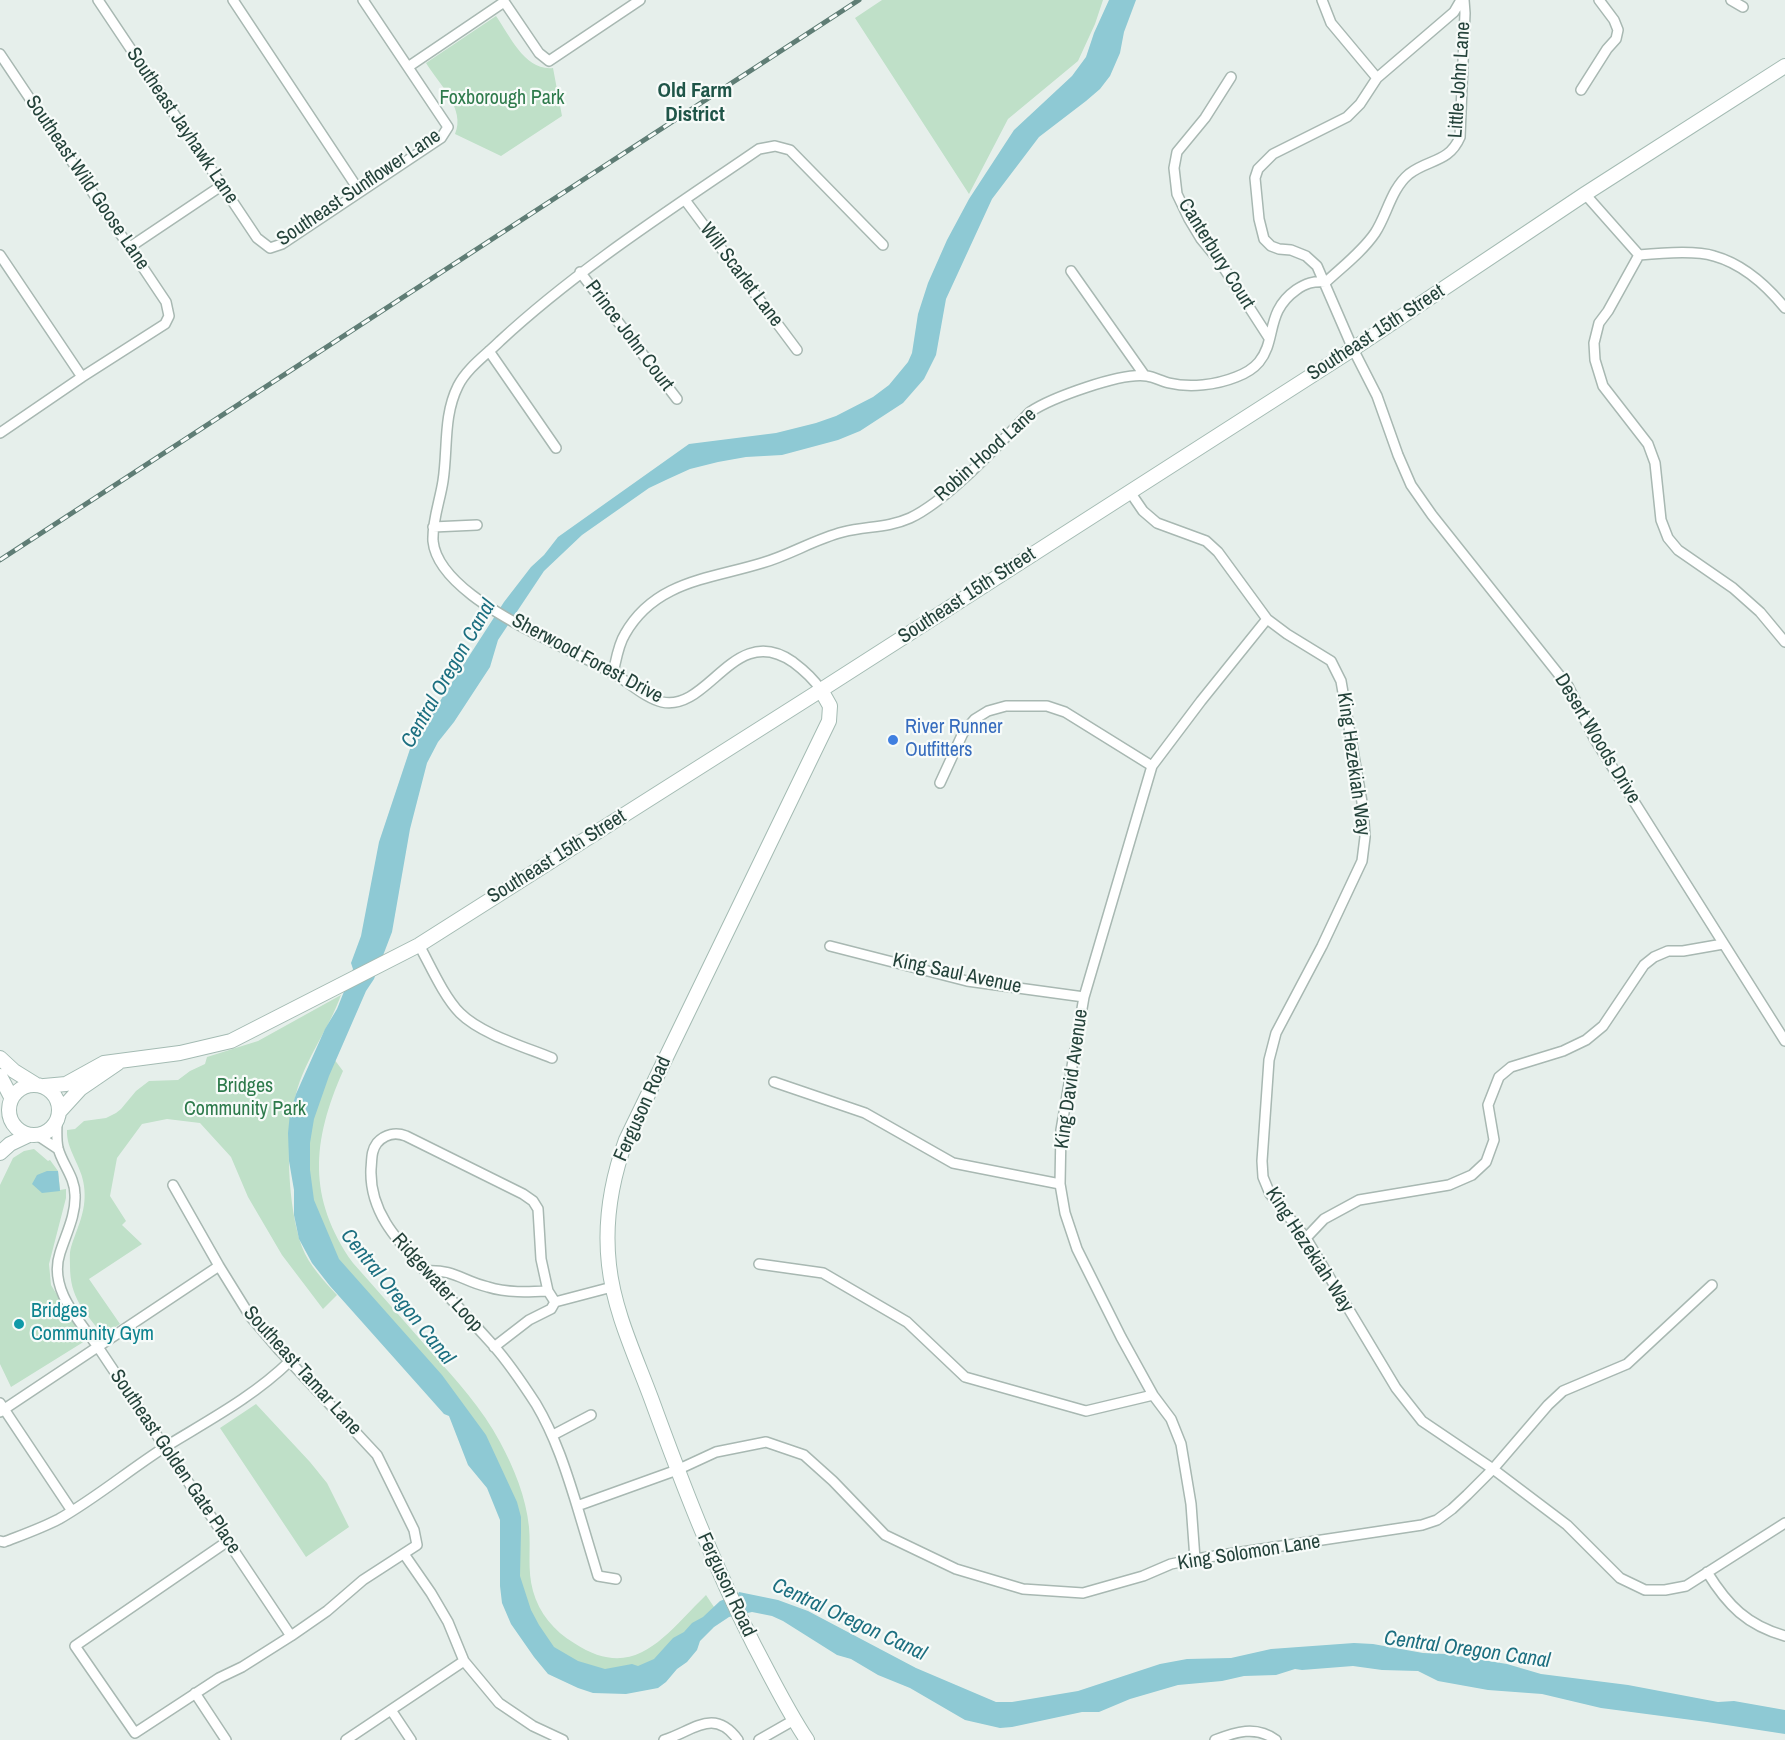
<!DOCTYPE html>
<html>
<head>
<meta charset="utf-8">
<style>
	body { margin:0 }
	canvas { display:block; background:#e6efeb }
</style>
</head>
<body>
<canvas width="1785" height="1740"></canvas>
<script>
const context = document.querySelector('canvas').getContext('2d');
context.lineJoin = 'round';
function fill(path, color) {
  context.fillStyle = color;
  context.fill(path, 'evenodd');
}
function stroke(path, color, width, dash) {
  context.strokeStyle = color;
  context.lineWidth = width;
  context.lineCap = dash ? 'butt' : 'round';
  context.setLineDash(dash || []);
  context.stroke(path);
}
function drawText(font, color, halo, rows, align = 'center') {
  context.font = font + ' "Archivo Narrow",sans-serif';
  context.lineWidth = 4.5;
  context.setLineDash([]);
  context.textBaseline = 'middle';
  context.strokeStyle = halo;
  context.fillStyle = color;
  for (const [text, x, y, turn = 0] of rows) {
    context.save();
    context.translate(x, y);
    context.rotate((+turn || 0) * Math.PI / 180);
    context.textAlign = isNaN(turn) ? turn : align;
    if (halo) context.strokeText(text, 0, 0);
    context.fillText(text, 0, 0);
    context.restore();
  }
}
const green = new Path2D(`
	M882,0H1103L1095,24L1078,61L1008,119L969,194L855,18Z
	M496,16C510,36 525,71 553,68L562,116L501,156L455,134C466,109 439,84 426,63Z
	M341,995C329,1029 305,1059 296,1094C284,1133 288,1209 302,1247C309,1265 324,1281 337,1295L323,1309L282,1255L248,1197L231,1157L200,1123L167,1119L142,1124L117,1158L110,1196L126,1221L122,1225L142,1244L89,1279L120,1324L103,1335C84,1311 70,1298 70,1266C70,1258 69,1252 72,1244C79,1224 87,1208 84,1186C82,1166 66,1150 67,1130L75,1129L84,1121L106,1118L116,1113L121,1109L136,1091L149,1081L178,1080L190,1071L205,1064L207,1057L258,1041Z
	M328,1051L343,1071C312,1141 307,1198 353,1263C379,1292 405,1322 431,1352C456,1380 482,1408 500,1442C514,1468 526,1497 529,1527C531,1549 527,1570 533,1591C539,1613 554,1631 574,1643C635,1683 664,1636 706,1595L718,1613L669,1661L610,1680L536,1640L508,1532L482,1454L338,1277L298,1177Z
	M34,1149L48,1161L50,1160L58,1171L60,1190L66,1189V1198L49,1264L51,1285L85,1341L11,1387L0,1364V1185L13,1158L24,1151Z
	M256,1404L310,1462L327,1483L349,1527L306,1557L220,1428Z`);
const water = new Path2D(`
	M1109,0H1136L1124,32L1120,53L1110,76L1100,89L1086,101L1039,137L992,199L946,299L936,355L924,379L903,403L860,431L838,440L782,455L746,457L718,462L690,469L668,479L649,488L582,535L544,571L498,640L490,667L454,722L438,742L427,763L410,829L392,932L374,979L366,991L329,1076L314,1119L310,1143V1170L314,1200L339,1259L442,1375L486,1435L517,1502L521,1517V1532L520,1576L531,1610L539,1625L554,1647L578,1661L605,1669L632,1664L638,1666L654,1659L673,1638L684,1632L692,1623L703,1617L720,1601L738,1594L739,1592L778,1600L808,1611L916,1668L996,1702H1012L1078,1691L1160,1664L1187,1659L1231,1658L1271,1649L1354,1643L1373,1644L1423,1653L1446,1654L1507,1664L1541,1674L1628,1685L1718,1702L1734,1701L1785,1710V1734L1707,1722L1601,1708L1542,1694L1488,1690L1438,1681L1418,1671L1382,1670L1353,1666L1302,1670L1295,1669L1276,1675L1244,1676L1222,1681L1178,1685L1130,1699L1099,1712H1082L1012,1727L1000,1728L965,1720L910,1688L878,1675L851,1659L837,1655L783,1621L772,1616L752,1612L729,1617L714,1627L700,1641L697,1650L687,1662L677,1669L666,1682L658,1688L626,1694L593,1693L578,1688L548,1674L534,1657L511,1624L502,1603L500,1586V1520L487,1488L468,1465L449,1416L444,1414L330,1286L312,1263L299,1239L294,1215V1190L289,1161L288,1133L290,1113L296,1094L325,1029L337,1009L353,969L351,963L361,936L379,842L411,746L504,602L531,567L544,555L558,537L689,444L776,433L816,423L836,416L873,397L889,385L908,362L912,353L918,314L928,283L947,240L969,199L1014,130L1072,76L1086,57L1094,33Z
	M47,1171H58L60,1191L42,1193L32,1184L37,1175Z`);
const street = new Path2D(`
	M98,0L257,238L270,248L282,244L441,138L448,127L363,0
	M233,0L360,192
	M503,0L539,53L549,61L640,0
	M1322,0L1331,23L1377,78
	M1461,0L1454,12L1377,78L1360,104L1347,117L1273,154L1258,169L1255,178L1259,219L1264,239L1271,246L1279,249L1291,250L1306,256L1317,266L1353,349L1377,396L1398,455L1411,485L1432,515L1568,686L1594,738L1785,1041
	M1731,0L1743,7
	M0,54L166,302L169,316L165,324L82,377L0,433
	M408,67L504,2
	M1231,77L1205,118L1177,152L1174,168L1177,194L1189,219L1201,239L1220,262L1269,338
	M1581,90L1607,49L1616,39L1618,30L1614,20L1599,0
	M1585,194L1639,255
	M685,200L797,350
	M130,247L221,186
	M0,255L82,377
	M1639,255L1608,311L1599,323L1594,343L1595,360L1603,386L1648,444L1655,463L1661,520L1668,538L1678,550L1733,588L1760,612L1785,642
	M1639,255C1659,253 1696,250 1714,256C1743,264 1767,286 1785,308
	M1071,271L1145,376
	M580,272L677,399
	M489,351L556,448
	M1130,492L1143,511L1157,523L1206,541L1218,552L1267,619L1287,634L1331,661L1341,681L1363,808L1365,837L1362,861L1322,946L1276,1033L1269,1060L1262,1161L1263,1177L1270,1194L1306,1238L1396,1388L1422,1421L1493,1469L1567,1525L1620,1578L1645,1590H1665L1686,1586L1785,1523
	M433,527L477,525
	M613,673C616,661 618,645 625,634C655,581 710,579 762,563C790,555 815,539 843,532C866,526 888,528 910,518C948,500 999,444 1030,412C1051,398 1121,372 1147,376C1154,377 1161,381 1169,383C1190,388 1216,385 1236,377C1244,374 1254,368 1259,362C1277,340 1265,312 1296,290C1306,283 1313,281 1326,282C1342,267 1362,252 1375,233C1387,215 1391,189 1409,174C1428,159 1449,163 1460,137L1465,13L1464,0
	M821,690C813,678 805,671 793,662C734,621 709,712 662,702C645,698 629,682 614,674C587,658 559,646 532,632C500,615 437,581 433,541C432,521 440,501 443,481C448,449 443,416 458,386C467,368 486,355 500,341C579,268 670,210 759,149L775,146L790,150L883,245
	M940,783L963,733L975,719L988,711L1006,706H1047L1065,712L1152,766
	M419,945C430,965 444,997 460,1013C481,1034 525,1047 552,1058
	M830,946L967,981L1084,997
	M774,1082L865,1113L953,1163L1060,1184
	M57,1120C57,1129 56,1139 58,1148C62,1164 75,1177 75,1195C76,1215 66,1234 60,1253C48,1289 79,1320 98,1347L291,1636
	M37,1135L58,1149
	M173,1185L219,1266L250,1316L280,1351L377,1455L414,1530L417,1545L363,1580L327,1611L291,1636L242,1667L219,1678L135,1733L75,1646L228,1541
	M1306,1238L1324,1219L1359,1200L1449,1185L1472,1175L1486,1162L1494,1140L1488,1105L1499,1077L1511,1067L1563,1051L1586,1040L1603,1026L1644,965L1654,957L1668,951H1683L1723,944
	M759,1264L823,1273L907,1322L965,1377L1086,1411L1153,1395
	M425,1271C455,1269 462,1281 488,1287C507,1293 528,1292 548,1291
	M555,1302L548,1291L541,1259L538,1209L533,1201L523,1194L406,1136C396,1132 385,1134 377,1143C371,1151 372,1159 371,1169C369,1217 405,1248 434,1281C454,1302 473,1323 493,1345C509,1363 523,1384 536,1404C555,1436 566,1470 577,1506L677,1470L716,1452L766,1442L804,1455L833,1481L885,1535L956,1569L1023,1589L1083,1593L1143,1576L1171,1564L1195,1559L1422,1525L1437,1520L1452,1509L1467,1495L1493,1469L1548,1405L1563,1391L1627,1364L1712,1285
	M494,1347L529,1320L551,1309L555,1302L612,1287
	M0,1403L72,1511
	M0,1412L219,1266
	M553,1435L591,1415
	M577,1506L598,1576L616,1579
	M0,1541L4,1542C22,1535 42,1528 59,1519C96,1498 129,1470 165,1447C209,1420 253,1397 290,1361
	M404,1554L431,1593L448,1622L464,1661L499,1703L533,1726L563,1740
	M1195,1559L1191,1504L1181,1444L1171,1419L1153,1395L1121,1337L1077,1249L1065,1213L1060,1184L1061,1130L1084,997L1152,766L1201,701L1267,619
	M1707,1572C1728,1606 1747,1625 1785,1636
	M195,1693L226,1740
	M391,1710L411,1740
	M346,1740L464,1661
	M664,1740C693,1731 714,1707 738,1740
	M759,1740L794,1720
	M1215,1740C1235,1732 1256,1725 1276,1740`);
const secondary = new Path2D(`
	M0,1058L14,1071L35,1084
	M0,1076L11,1097
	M9 1110a25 25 0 1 1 50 0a25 25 0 1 1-50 0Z
	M44,1086L66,1084L104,1063L180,1053L231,1041L419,945L821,690L1353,349L1585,194L1785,66
	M59,1112L80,1089L118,1063
	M0,1153L10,1144L29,1135
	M807,1740C787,1710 771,1677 754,1645C713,1564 682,1483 651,1398C635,1355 614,1311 609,1265C604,1221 611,1181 626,1140L829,721L830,706L821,690`);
const rail = new Path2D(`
	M0,560L859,0`);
const markers = [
	[893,740,6,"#3f7fe0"],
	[19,1324,6,"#0f9aa8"]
];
const streetNames = [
	["Little John Lane",1460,80,-86],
	["Southeast Jayhawk Lane",182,126,56],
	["Southeast Wild Goose Lane",87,183,56],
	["Southeast Sunflower Lane",359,188,-34],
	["Canterbury Court",1216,254,58],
	["Will Scarlet Lane",741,275,53],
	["Southeast 15th Street",1376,333,-33],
	["Prince John Court",629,336,53],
	["Robin Hood Lane",986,455,-42],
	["Southeast 15th Street",967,596,-33],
	["Sherwood Forest Drive",587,659,28],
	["Desert Woods Drive",1597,739,59],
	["King Hezekiah Way",1353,764,82],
	["Southeast 15th Street",557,857,-32],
	["King Saul Avenue",957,974,12],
	["King David Avenue",1072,1079,-82],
	["Ferguson Road",643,1109,-66],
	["King Hezekiah Way",1309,1250,57],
	["Ridgewater Loop",437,1283,48],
	["Southeast Tamar Lane",302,1371,48],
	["Southeast Golden Gate Place",175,1462,56],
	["King Solomon Lane",1249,1553,-9],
	["Ferguson Road",726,1585,65]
];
const parkNames = [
	["Foxborough Park",502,99],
	["Bridges",245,1087],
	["Community Park",245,1110]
];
const shopNames = [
	["River Runner",905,728],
	["Outfitters",905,751]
];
const cultureNames = [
	["Bridges",31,1312],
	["Community Gym",31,1335]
];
const neighbourhoodNames = [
	["Old Farm",695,91],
	["District",695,115]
];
const waterNames = [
	["Central Oregon Canal",449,674,-60],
	["Central Oregon Canal",397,1297,51],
	["Central Oregon Canal",849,1620,25],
	["Central Oregon Canal",1467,1650,8]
];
fill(green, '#bfe0c8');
fill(water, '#8ec9d4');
stroke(street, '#a8b8b2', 12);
stroke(secondary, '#a4bbb3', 16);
stroke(street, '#fff', 9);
stroke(secondary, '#fff', 14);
stroke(rail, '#5f7d75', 5);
stroke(rail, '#f7fbf9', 3, [9]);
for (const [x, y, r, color] of markers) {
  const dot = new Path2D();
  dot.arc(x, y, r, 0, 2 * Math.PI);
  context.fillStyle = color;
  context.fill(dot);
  stroke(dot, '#f7fbf9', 2);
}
drawText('20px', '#24423a', '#f7fbf9', streetNames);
drawText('20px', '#2d7a4b', '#f7fbf9', parkNames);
drawText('20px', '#366cbe', '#f7fbf9', shopNames, 'left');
drawText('20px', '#0d838f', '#f7fbf9', cultureNames, 'left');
drawText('bold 21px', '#1f5548', '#f7fbf9', neighbourhoodNames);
drawText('italic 21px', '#1c6f80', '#f7fbf9', waterNames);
</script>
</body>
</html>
